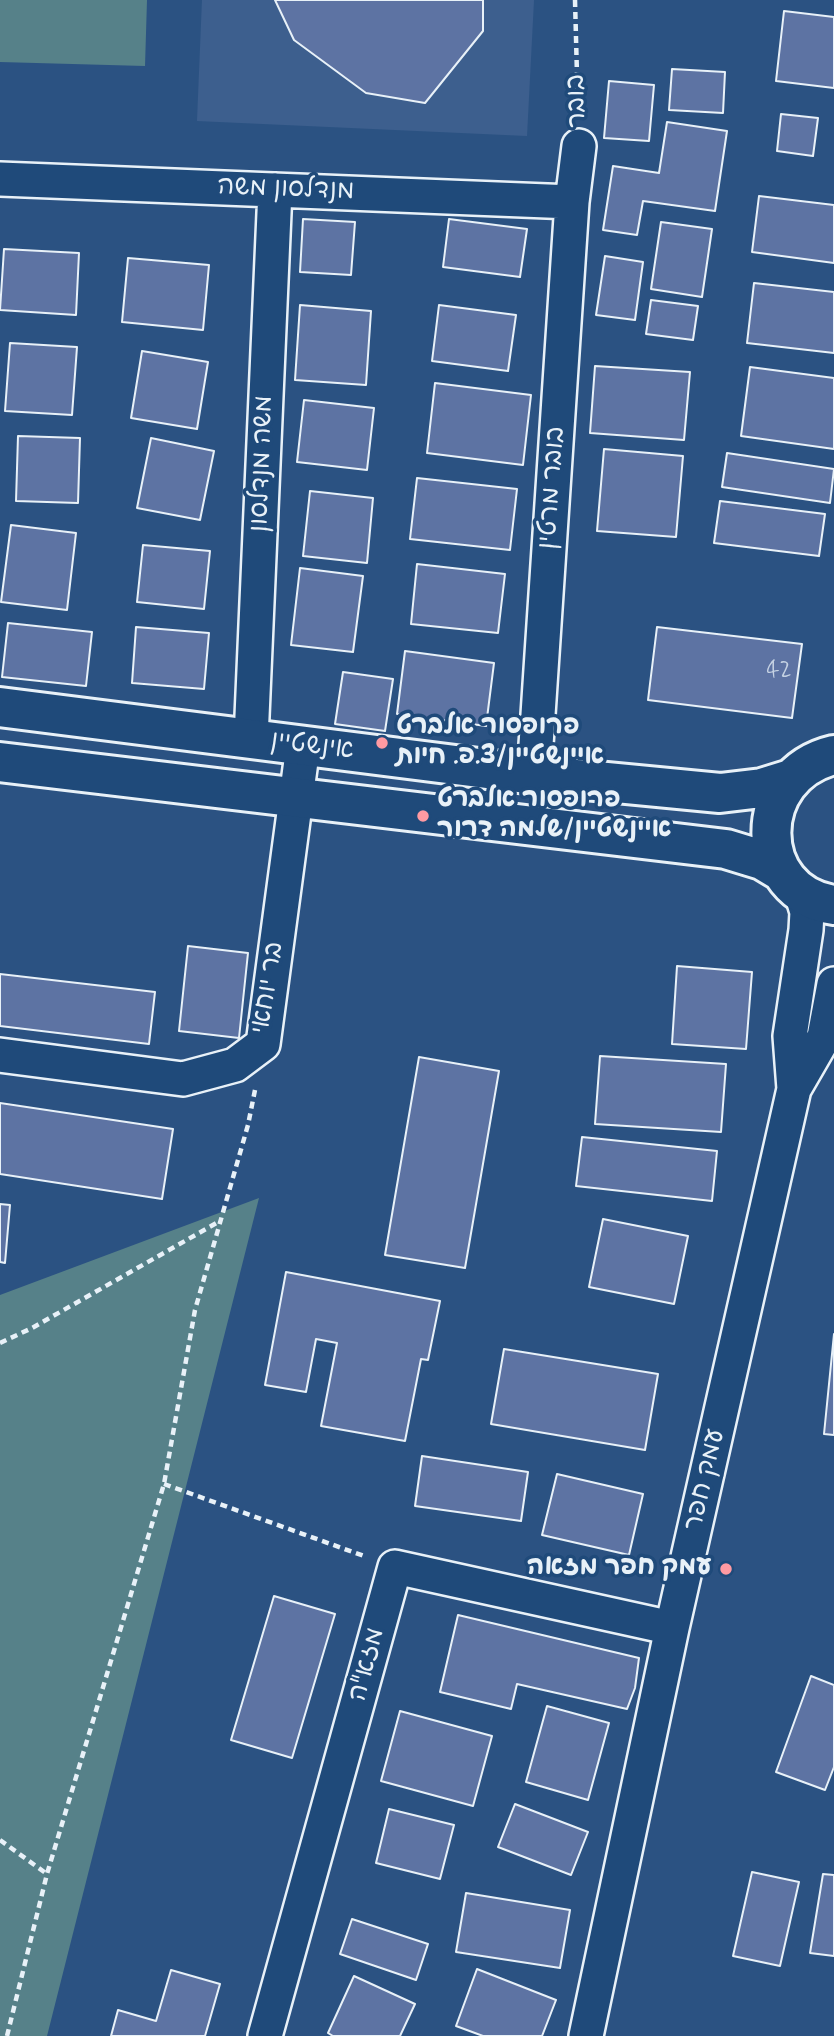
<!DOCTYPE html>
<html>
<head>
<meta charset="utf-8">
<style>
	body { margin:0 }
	canvas { display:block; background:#2b5282 }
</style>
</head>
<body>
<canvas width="834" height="2036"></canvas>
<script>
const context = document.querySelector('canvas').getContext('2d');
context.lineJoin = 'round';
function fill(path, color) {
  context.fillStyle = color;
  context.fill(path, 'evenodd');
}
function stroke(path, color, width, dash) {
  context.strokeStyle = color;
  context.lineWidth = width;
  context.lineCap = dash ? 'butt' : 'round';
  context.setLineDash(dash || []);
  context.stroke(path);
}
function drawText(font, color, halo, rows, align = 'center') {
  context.font = font + ' Mynerve,"Playpen Sans Hebrew",sans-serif';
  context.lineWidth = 7;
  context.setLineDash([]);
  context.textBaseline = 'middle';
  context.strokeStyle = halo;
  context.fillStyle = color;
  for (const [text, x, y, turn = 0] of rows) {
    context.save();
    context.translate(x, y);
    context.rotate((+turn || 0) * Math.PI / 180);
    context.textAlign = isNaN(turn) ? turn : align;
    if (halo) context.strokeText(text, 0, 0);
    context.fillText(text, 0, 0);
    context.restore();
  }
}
const built = new Path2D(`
	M202,0H534L527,136L197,121Z`);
const green = new Path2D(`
	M0,0H147L145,66L0,62Z
	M259,1198L47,2036H0V1295Z`);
const building = new Path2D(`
	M275,0H483V31L425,103L366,93L294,40Z
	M784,11L834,17V88L776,81Z
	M672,69L725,72L723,113L669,110Z
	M609,81L654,85L649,141L604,138Z
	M781,114L818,118L813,156L777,151Z
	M667,122L727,131L715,211L643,201L637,235L603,230L613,166L659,173Z
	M759,196L834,205V263L752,252Z
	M303,219L355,222L351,275L300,272Z
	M449,219L527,229L520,277L443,267Z
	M661,222L712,229L702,297L651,289Z
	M4,249L79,253L76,315L0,310Z
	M605,256L643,262L635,320L596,315Z
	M128,258L209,265L203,330L122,322Z
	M754,283L834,292V353L747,343Z
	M651,300L698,306L693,340L646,334Z
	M300,305L371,311L366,385L295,380Z
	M439,305L516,315L508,371L432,361Z
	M10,343L77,347L72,415L5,411Z
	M142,351L208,362L197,429L131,418Z
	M595,366L690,372L684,440L590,433Z
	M750,367L834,378V449L741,436Z
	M435,383L531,395L523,465L427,453Z
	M304,400L374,408L367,470L297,462Z
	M18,436L80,438L78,503L16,501Z
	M151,438L214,451L200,520L137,508Z
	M604,449L683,456L676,537L597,531Z
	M727,453L834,469L830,503L722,487Z
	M417,478L517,489L510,550L410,539Z
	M310,491L373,498L367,563L303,556Z
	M720,501L825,514L819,556L714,543Z
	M11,525L76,533L67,610L1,602Z
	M143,545L210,551L204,609L137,602Z
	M417,564L505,574L498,633L411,624Z
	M300,568L363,576L353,652L291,645Z
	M8,623L92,632L86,686L2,677Z
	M136,627L209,633L204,689L132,683Z
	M657,627L802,644L792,718L648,700Z
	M405,651L494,663L486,726L397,714Z
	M343,672L393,679L385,731L335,724Z
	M188,946L248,953L239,1038L179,1031Z
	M677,966L752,972L746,1049L672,1044Z
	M0,974L155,992L149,1044L0,1026Z
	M600,1056L726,1064L721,1132L595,1124Z
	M419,1057L499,1071L465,1268L385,1255Z
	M0,1103L173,1129L162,1199L0,1174Z
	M582,1137L717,1151L712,1201L576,1186Z
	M0,1204L10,1205L5,1263L0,1262Z
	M603,1219L688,1236L674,1304L589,1287Z
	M286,1272L440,1301L428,1360L421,1359L405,1441L321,1426L337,1343L316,1339L306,1392L265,1385Z
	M834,1334V1435L824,1434Z
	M504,1349L658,1374L645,1450L491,1424Z
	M422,1456L528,1472L521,1521L415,1506Z
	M557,1474L643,1494L629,1555L542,1535Z
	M274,1596L335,1614L292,1758L231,1740Z
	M458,1615L639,1658L635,1688L627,1709L517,1684L511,1709L440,1692Z
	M811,1676L834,1685V1767L825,1790L776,1772Z
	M547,1706L609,1723L588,1800L526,1782Z
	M400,1711L492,1736L473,1806L381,1781Z
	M515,1804L588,1832L571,1875L498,1847Z
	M389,1809L454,1825L440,1879L376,1863Z
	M752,1872L799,1882L780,1966L733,1956Z
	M823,1874L834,1875V1956L810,1953Z
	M466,1893L570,1910L560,1968L456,1952Z
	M352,1919L428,1944L416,1980L340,1954Z
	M477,1969L556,2000L542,2036H483L456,2026Z
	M171,1970L220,1984L205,2036H111L118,2010L156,2021Z
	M354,1976L415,2004L400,2036H333L328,2033Z`);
const path = new Path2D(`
	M575,0L578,113
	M0,1343L32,1328L220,1221
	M164,1484L364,1556
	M0,1840L47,1874
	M7,2036L47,1874L164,1484L195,1310L248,1125L255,1090`);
const street = new Path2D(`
	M0,179L572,202
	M251,739L275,190
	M534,775L572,202L579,146
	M0,1055L183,1079L235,1065L263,1044L303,746
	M794,1089L790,1036L806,930L807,912L801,892
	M265,2036L395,1567L672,1628
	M586,2036L672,1628L794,1089L824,1037L834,984`);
const secondary = new Path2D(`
	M0,707L534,775L720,793L762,788L791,779
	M834,755C750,775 751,893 834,905
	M0,762L726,849L762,860L782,872`);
const markers = [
	[382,743,7,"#ff9aa2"],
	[423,816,7,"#ff9aa2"],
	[726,1569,7,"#ff9aa2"]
];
const numberNames = [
	["42",779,671]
];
const streetNames = [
	["בובר",578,101,-92],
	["מנדלסון משה",286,190,2],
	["משה מנדלסון",263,464,-88],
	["בובר מרטין",553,488,-86],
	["אינשטיין",312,747,7],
	["בר יוחאי",269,988,-81],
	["עמק חפר",706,1480,-77],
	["מזא\"ה",368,1665,-75]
];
const poiNames = [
	["פרופסור אלברט",396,728],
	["איינשטיין/צ.פ. חיות",396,758],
	["פרופסור אלברט",437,801],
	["איינשטיין/שלמה דרור",437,831],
	["עמק חפר מזאה",712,1569,"right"]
];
fill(built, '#3d5f8e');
fill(green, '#568189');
fill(building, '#5d73a3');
stroke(building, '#e8f1f8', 2);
stroke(street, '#e8f1f8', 38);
stroke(secondary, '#e8f1f8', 44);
stroke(path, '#e8f1f8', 4.5, [7, 5]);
stroke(street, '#1f4a7a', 33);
stroke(secondary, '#1f4a7a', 38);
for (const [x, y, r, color] of markers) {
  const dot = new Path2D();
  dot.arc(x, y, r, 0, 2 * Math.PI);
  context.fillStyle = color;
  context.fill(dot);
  stroke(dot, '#1f4a7a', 2.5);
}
drawText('23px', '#c5d2e3', null, numberNames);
drawText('26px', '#e8f1f8', '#1f4a7a', streetNames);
drawText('bold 26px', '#e8f1f8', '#1f4a7a', poiNames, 'left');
</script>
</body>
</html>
